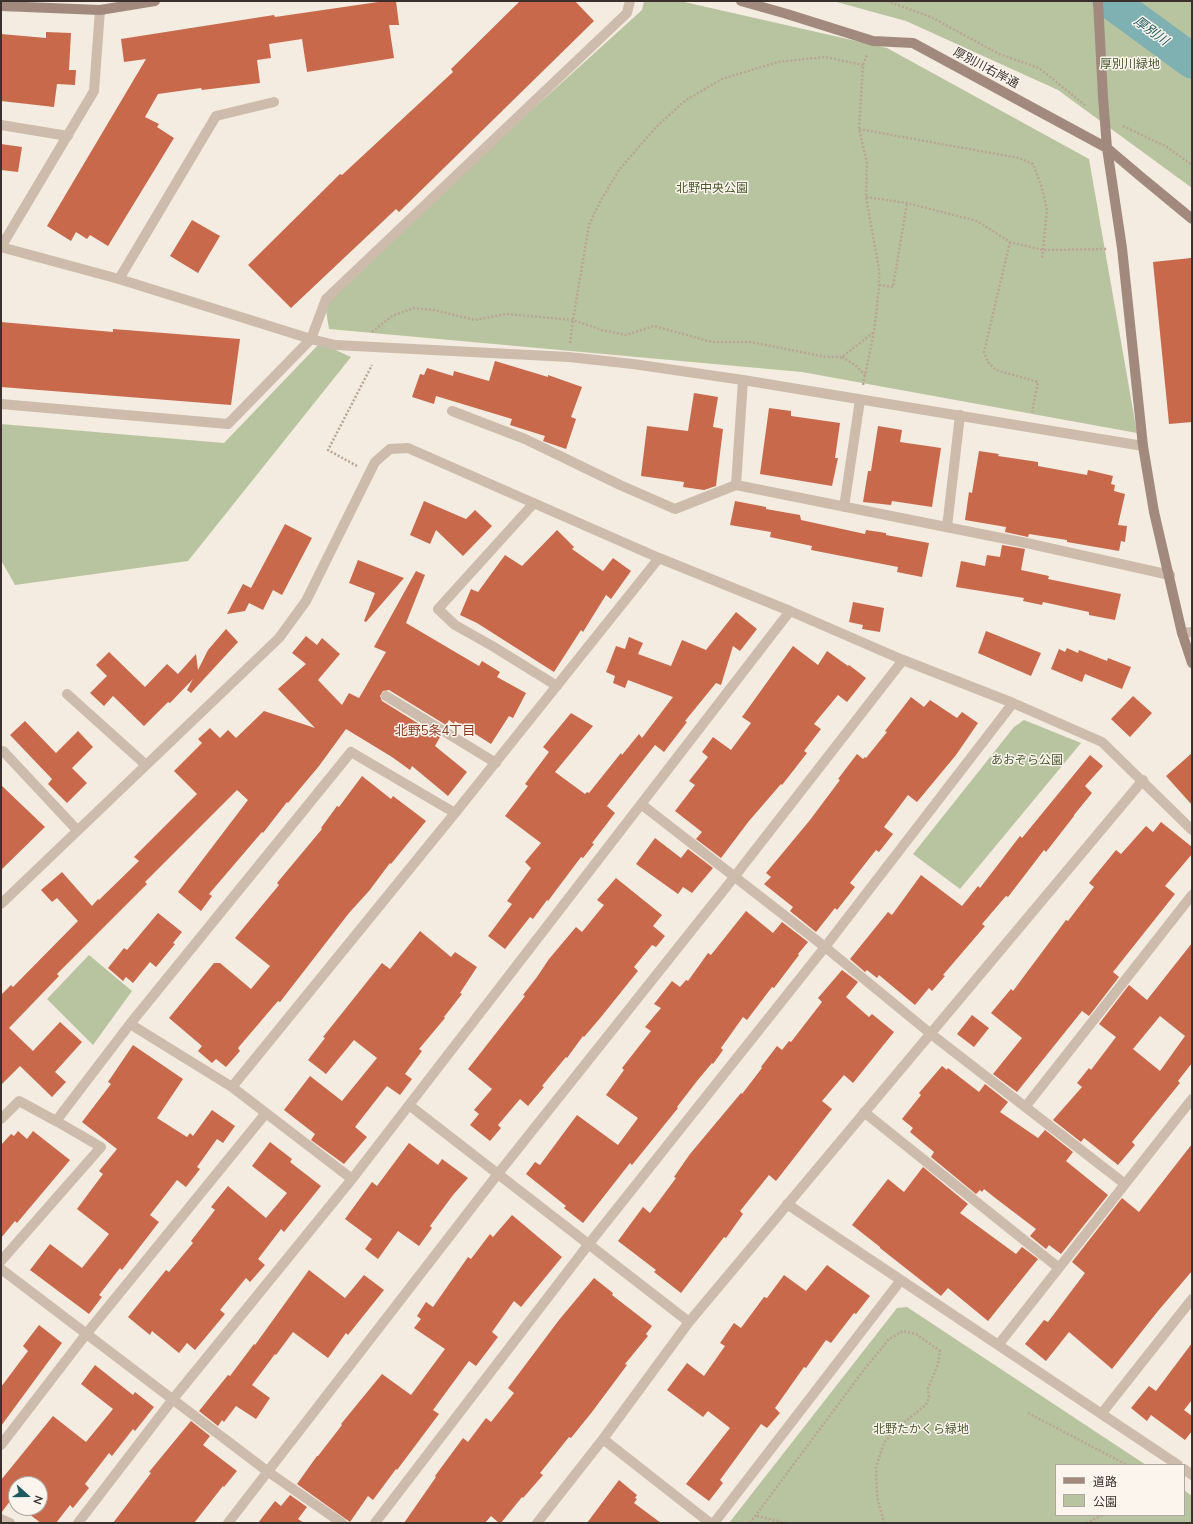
<!DOCTYPE html>
<html>
<head>
<meta charset="utf-8">
<style>
	body { margin:0 }
	#map { position:relative; width:1193px; height:1524px; overflow:hidden; background:#f4ebe1; font-family:Mulish,"Noto Sans JP",sans-serif }
	canvas { display:block }
	.frame { position:absolute; inset:0; border:2px solid #3b302b; pointer-events:none }
	.legend { position:absolute; left:1055px; top:1464px; width:130px; height:52px; box-sizing:border-box; background:#fbf5ee; border:1px solid #aea6a0; margin:0; padding:5px 7px; list-style:none; font-size:12px; color:#3b302b }
	.legend li { display:flex; align-items:center; gap:8px; height:20px }
	.legend b { width:20px; border:1px solid #aea6a0 }
	.north { position:absolute; left:8px; top:1476px; width:40px; height:40px; box-sizing:border-box; background:#fbf5ee; border:1px solid #aea6a0; border-radius:50%; rotate:111deg; font-size:11px; font-weight:700; line-height:16px; text-align:center; color:#3b302b }
	.north::after { content:''; display:block; margin:auto; width:14px; height:18px; background:#1f5a5e; clip-path:polygon(50% 0,100% 100%,50% 72%,0 100%) }
</style>
</head>
<body>
<div id="map">
<canvas width="1193" height="1524"></canvas>
<div class="frame"></div>
<ul class="legend">
<li><b style="height:5px;background:#a18a7d"></b>道路</li>
<li><b style="height:11px;background:#b8c4a0"></b>公園</li>
</ul>
<div class="north">N</div>
</div>
<script>
const context = document.querySelector('canvas').getContext('2d');
context.lineJoin = 'round';
function fill(path, color) {
  context.fillStyle = color;
  context.fill(path, 'evenodd');
}
function stroke(path, color, width, dash) {
  context.strokeStyle = color;
  context.lineWidth = width;
  context.lineCap = dash ? 'butt' : 'round';
  context.setLineDash(dash || []);
  context.stroke(path);
}
function drawText(font, color, halo, rows, align = 'center') {
  context.font = font + ' Mulish,"Noto Sans JP",sans-serif';
  context.lineWidth = 3;
  context.setLineDash([]);
  context.textBaseline = 'middle';
  context.strokeStyle = halo;
  context.fillStyle = color;
  for (const [text, x, y, turn = 0] of rows) {
    context.save();
    context.translate(x, y);
    context.rotate((+turn || 0) * Math.PI / 180);
    context.textAlign = isNaN(turn) ? turn : align;
    if (halo) context.strokeText(text, 0, 0);
    context.fillText(text, 0, 0);
    context.restore();
  }
}
const green = new Path2D(`
	M644,1H680L887,48L1089,159L1137,433L802,372L329,329L324,298L642,10Z
	M833,1H1192V188L1058,90L906,21Z
	M320,343L351,357L188,561L15,585L1,560V424L224,443Z
	M1024,720L1081,743L960,889L913,854L1014,727Z
	M89,955L132,991L93,1045L47,999Z
	M907,1307L1146,1465H1056V1515H1184V1490L1192,1496L1191,1523H729L897,1308Z`);
const river = new Path2D(`
	M1110,1L1192,61`);
const building = new Path2D(`
	M385,1H396L399,25H389L394,58L307,72L302,39L269,44L271,58L257,60L260,83L202,90L201,88L158,94L145,117L159,124L157,127L174,138L108,246L90,235L87,239L76,232L71,241L47,226L146,59L124,62L121,39L274,15L275,17Z
	M520,1H575L594,21L399,212L396,209L291,308L248,265L340,174L342,175L453,72L451,69Z
	M46,32L71,33L69,70H76L75,85L57,84L54,107L1,101V34L46,38Z
	M1,144L22,147L18,172L1,170Z
	M192,220L220,236L198,273L170,256Z
	M1191,258L1192,270V422L1169,424L1153,262Z
	M1,322L113,332V329L240,339L231,405L1,387Z
	M495,361L548,377V375L582,387L571,417L576,419L566,449L543,441L545,436L510,425L512,419L436,396L434,404L412,397L420,374L424,375L427,368L453,376L454,371L489,381Z
	M694,393L718,397L713,427L723,429L716,486L704,490L683,487L684,482L641,476L647,426L688,431Z
	M769,408L791,411V416L840,423L835,458H838L832,486L760,474Z
	M878,426L902,430L900,442L941,448L932,507L892,501L891,505L863,502L868,471H871Z
	M979,451L999,454L998,456L1038,462V466L1087,475L1088,470L1113,476L1111,484L1115,485L1114,491L1125,494L1118,525L1127,526L1125,542L1121,541L1119,551L1067,542V540L1029,534L1028,537L1005,532L1006,527L965,520L969,492L972,493Z
	M424,501L466,519L475,510L492,526L463,556L436,530L430,544L410,535Z
	M735,501L766,507V509L800,515L801,520L865,534L866,530L886,533V535L929,543L922,577L897,572L898,567L811,550L812,546L770,537L771,532L730,525Z
	M285,524L312,538L282,595L273,590L263,610L249,603L245,611L227,614L243,584L251,588Z
	M557,530L574,547L572,549L603,571L613,558L631,571L611,599L606,595L583,632L581,630L554,672L477,623L460,615L471,589L478,592L505,555L522,566Z
	M1002,545L1025,549L1021,570L1049,576L1048,579L1121,594L1115,620L1089,615V612L1043,602L1042,605L1023,601L1024,598L956,587L961,561L985,566L987,555L1000,557Z
	M358,560L404,578L366,622L364,621L375,593L349,583Z
	M416,571L425,575L406,623L479,666L482,661L500,672L497,677L526,693L513,718L509,716L491,744L455,721L454,724L449,720L446,725L389,690L383,691L380,696L382,701L440,737L435,746L467,772L448,796L412,766L410,770L392,757L346,729L319,766L288,803L287,802L263,833L262,832L209,894L212,896L201,911L178,892L248,800L237,790L145,882L147,884L57,974L59,976L9,1028L33,1051L60,1022L82,1042L55,1072L66,1082L52,1097L20,1066L1,1085V995L11,985L13,987L78,921L57,898L52,902L41,890L62,872L92,906L98,899L99,900L139,861L134,857L197,794L174,771L202,743L198,739L210,728L220,738L228,730L236,738L264,711L315,728L278,689L306,664L292,653L306,636L317,645L322,638L340,654L318,680L342,705L349,693L359,698L386,652L374,647Z
	M853,602L884,608L880,632L862,629L863,625L849,622Z
	M736,612L757,629L740,651L733,646L721,685L716,683L685,721L687,722L664,752L655,745L607,806L615,813L592,843L594,844L583,858L581,857L548,901L547,900L533,919L530,917L505,949L488,936L512,904L507,901L531,868L525,862L541,843L505,816L528,786L525,784L549,752L543,747L571,713L593,726L555,772L585,794L587,792L589,793L621,753L622,755L639,734L642,738L673,697L628,680L625,688L613,683L615,676L606,672L616,646L625,649L629,637L643,643L638,654L671,666L682,640L706,650Z
	M226,629L238,642L191,693L187,690L193,679L170,703L168,702L144,726L113,696L104,706L90,693L107,676L96,665L109,652L145,687L167,664L178,674L196,654L198,670L208,650Z
	M986,631L1041,653L1031,676L978,653Z
	M793,646L818,665L827,651L848,666L849,665L866,678L847,702L838,695L814,724L821,729L804,751L807,753L782,785L781,784L749,821L721,858L696,839L702,832L675,811L695,785L689,781L708,757L702,752L713,737L731,750L751,723L742,717Z
	M1067,648L1078,653L1079,650L1107,661L1108,658L1131,667L1122,689L1085,674L1082,682L1051,669L1059,649L1065,652Z
	M1133,696L1152,713L1130,737L1111,719Z
	M911,697L924,707L930,700L957,718L962,712L978,723L956,755L917,802L908,795L884,827L893,834L879,852L876,850L850,883L855,887L837,910L835,908L816,932L790,911L793,907L764,884L771,877L766,873L810,820L840,780L838,779L857,754L863,759L865,757L866,758L887,732L885,731Z
	M25,721L56,753L78,731L93,747L72,768L87,783L67,803L48,784L52,779L10,735Z
	M1192,753V805L1166,776Z
	M1090,755L1103,766L1085,786L1092,793L1074,815V816L1046,852L1044,850L1008,897L1006,896L982,924L985,926L943,975L945,976L932,991L929,988L915,1005L879,975L877,978L867,970L865,972L850,959L888,912L892,915L921,875L962,906L978,886L980,888L1020,836L1022,838Z
	M362,776L391,799L393,796L426,821L391,864L390,863L369,891L349,913L280,1002L278,1001L238,1048L240,1051L226,1067L216,1059L212,1063L198,1051L202,1046L169,1018L214,963H220L251,989L270,966L235,938L279,885L277,883L322,829L321,828L337,806L339,807Z
	M1,785L45,827L1,870Z
	M1161,822L1192,847V854L1165,886L1175,894L1113,972L1119,977L1089,1016L1082,1011L1017,1092L993,1074L1022,1038L991,1013L1011,989L1013,991L1066,920L1068,921L1094,887L1089,883L1116,850L1121,854L1146,826L1153,832Z
	M655,838L681,858L688,849L713,868L692,893L683,887L678,894L636,864Z
	M616,878L662,915L653,926L665,936L656,947L652,945L634,967L638,971L601,1017L584,1037L583,1036L567,1058L566,1057L542,1086L544,1087L528,1106L520,1099L498,1125L501,1128L490,1141L470,1125L479,1114L474,1110L492,1089L468,1069L525,996L523,995L537,977L549,959L576,927L582,932L604,905L597,900Z
	M746,911L773,933L782,922L808,942L798,954L799,955L774,988L772,987L747,1020L743,1017L721,1048L723,1050L713,1064L712,1063L697,1081L677,1107L678,1108L632,1165L630,1163L583,1223L564,1208L566,1206L526,1174L535,1162L540,1165L577,1115L618,1145L638,1118L606,1095L624,1070L622,1068L651,1031L645,1027L661,1008L654,1004L672,981L680,987L686,980L688,981L708,953L711,955Z
	M158,913L182,932L173,943L175,944L156,967L150,962L133,983L126,977L123,981L108,968L124,948L127,950Z
	M420,931L451,957L455,952L477,967L460,993L462,994L444,1017L445,1018L419,1049L422,1051L405,1074L412,1079L400,1095L387,1086L355,1127L367,1137L344,1164L311,1140L315,1134L284,1110L310,1076L342,1101L377,1058L354,1040L326,1074L308,1060L325,1038L323,1037L382,963L390,969Z
	M1192,943V1063L1178,1081L1180,1083L1132,1142L1135,1145L1118,1165L1084,1138L1081,1142L1053,1120L1082,1087L1077,1083L1089,1068L1091,1070L1116,1037L1099,1024L1129,985L1147,1000ZM1160,1016L1185,1036L1160,1071L1133,1049Z
	M842,970L858,982L846,997L869,1017L872,1014L894,1032L853,1083L844,1075L822,1101L832,1109L776,1181L769,1175L740,1211L743,1214L726,1238L724,1237L681,1293L654,1272L656,1270L618,1241L643,1207L650,1213L676,1178L674,1177L690,1154L741,1093L742,1094L762,1068L761,1067L777,1046L782,1050L789,1041L791,1042L822,1002L818,998Z
	M972,1015L989,1028L974,1047L957,1034Z
	M133,1045L183,1079L157,1118L187,1137L190,1133L193,1136L212,1110L235,1126L223,1143L217,1139L197,1167L200,1169L186,1187L177,1180L150,1215L159,1222L122,1270L120,1268L99,1295L102,1297L89,1314L30,1270L50,1244L82,1268L109,1234L77,1209L103,1174L99,1171L117,1149L82,1122L111,1084L108,1082Z
	M942,1066L947,1070L948,1068L979,1092L985,1084L1008,1102L1000,1112L1038,1138L1045,1130L1073,1152L1066,1161L1108,1195L1061,1254L1049,1245L1046,1249L1030,1236L1036,1229L994,1197L984,1189L982,1192L980,1190L976,1194L931,1157L934,1152L910,1132L913,1128L902,1119L921,1095L919,1093Z
	M18,1131L27,1139L33,1131L70,1160L17,1223L15,1221L1,1238V1145L11,1134L14,1136Z
	M270,1142L292,1159L290,1162L321,1186L284,1232L281,1229L258,1259L265,1265L250,1282L246,1278L220,1310L225,1314L195,1350L187,1343L179,1353L152,1331L150,1335L128,1317L166,1270L169,1272L193,1243L191,1241L215,1210L211,1207L228,1186L266,1218L287,1193L252,1166Z
	M409,1143L438,1165L442,1159L468,1178L453,1195L430,1226L432,1228L419,1246L398,1231L378,1259L365,1249L372,1239L345,1219L372,1182L377,1186Z
	M1192,1144V1271L1158,1311L1112,1369L1069,1332L1046,1361L1025,1344L1044,1320L1048,1322L1085,1273L1072,1262L1122,1198L1139,1212Z
	M923,1167L968,1204L960,1213L1016,1254L1022,1247L1038,1259L988,1321L948,1288L941,1296L880,1248V1247L852,1225L888,1179L904,1192Z
	M512,1215L562,1257L521,1307L514,1301L492,1332L498,1337L476,1366L469,1361L433,1410L439,1414L397,1470L396,1469L373,1500L368,1496L350,1522L297,1484L317,1456H318L342,1425L341,1424L382,1374L411,1395L445,1349L414,1328L421,1319L417,1316L426,1302L433,1307L468,1257L471,1259L490,1234L493,1237Z
	M827,1265L870,1296L856,1314L854,1313L831,1343L826,1340L806,1368L804,1367L775,1408L780,1413L767,1428L761,1424L720,1480L723,1483L709,1501L686,1484L730,1428L708,1411L703,1417L667,1390L687,1363L704,1376L725,1346L720,1343L734,1323L741,1328L764,1297L767,1298L784,1275L806,1291Z
	M309,1270L345,1298L364,1275L384,1290L348,1335L346,1333L328,1358L293,1332L276,1355L275,1354L252,1385L270,1398L256,1419L236,1406L224,1422L222,1420L218,1426L199,1411L228,1375L230,1376L254,1344L255,1345Z
	M594,1278L613,1293L612,1295L652,1326L646,1334L648,1336L625,1364L627,1365L592,1412L571,1438L569,1437L540,1473L543,1475L523,1498L522,1497L501,1523H499L491,1516L485,1523H404L436,1477L435,1476L463,1438L468,1442L486,1418L491,1422L514,1393L508,1388L559,1320Z
	M39,1325L62,1343L1,1426V1387L28,1351L23,1346Z
	M1192,1343V1400L1184,1410L1192,1416V1431L1185,1440L1151,1415L1147,1421L1131,1408L1149,1386L1156,1391Z
	M95,1365L133,1395L135,1392L154,1407L135,1431L133,1429L112,1456L109,1453L85,1484L89,1488L73,1508L70,1505L56,1523H41L21,1508H40V1484H16V1504L11,1500L1,1513V1480L53,1416L86,1442L113,1409L81,1384Z
	M191,1421L210,1436L203,1445L237,1471L224,1487L223,1486L194,1523H113L151,1473L149,1472Z
	M619,1480L637,1495L635,1498L637,1499L634,1503L661,1523H587Z
	M290,1495L307,1507L298,1519L304,1523H258L275,1501L281,1506Z`);
const path = new Path2D(`
	M887,1L931,17L999,54L1039,68L1085,105
	M1123,126L1167,147L1192,165
	M859,129L1019,158L1033,164L1041,185L1047,210L1042,259
	M866,197L907,203L977,221L1010,242L1043,250L1107,249
	M1010,242L984,352L988,362L996,370L1038,382L1032,412
	M879,285L893,287L907,203
	M372,332L392,316L414,308L434,310L475,320L506,314L573,320L602,330L626,335L654,326L712,342H751L826,357H842L874,332
	M570,343L573,320L589,225L601,200L619,170L657,126L686,100L722,79L778,62L825,57L863,65
	M842,357L855,365L865,375
	M863,385L874,332L879,288V269L866,197L867,163L859,129L863,65L867,55
	M357,466L328,450L372,365
	M1028,1413L1127,1465
	M757,1516L787,1523
	M750,1523L863,1371L889,1339L903,1331L916,1334L940,1351L938,1364L928,1388L929,1397L926,1405L898,1427L884,1443L876,1467L877,1497L884,1523
	M1086,1523L1103,1515`);
const lane = new Path2D(`
	M119,279L216,116L274,102
	M1,404L228,424L311,339L326,299L627,13L630,1
	M452,411L525,439L620,485L675,509L736,485
	M386,696L496,763`);
const street = new Path2D(`
	M1,125L68,136
	M1,247L119,279L311,339L335,345L569,357L633,364L743,380L1143,446
	M1,247L94,91L100,10
	M743,380L736,485L1031,544L1170,575
	M534,503L438,609L455,625L494,647L557,686
	M844,507L860,400
	M947,527L960,415
	M1182,633L1192,632
	M67,694L146,765
	M3,751L77,830
	M641,804L825,947L931,1034L1125,1184
	M1,904L279,638L306,601L375,462L390,449L408,448L659,558L790,611L903,660L1013,703L1102,742L1192,830
	M130,1024L232,1087L352,1179
	M232,1087L455,813L659,558
	M409,1105L689,1322
	M1026,1106L1192,895
	M864,1112L1059,1268
	M1,1119L19,1101L56,1121L130,1024L351,752L455,813
	M787,1204L1178,1465
	M1,1261L101,1147L56,1121
	M1,1269L267,1471L342,1523
	M999,1344L1192,1099
	M1102,1413L1192,1299
	M603,1439L710,1523
	M1,1445L87,1333L266,1113
	M1184,1469L1192,1475
	M1,1519L10,1523
	M78,1523L173,1399L352,1179L790,611
	M228,1523L497,1175L735,876L903,660
	M375,1523L588,1245L825,947L1013,703
	M537,1523L603,1439L689,1322L1143,780
	M714,1523L901,1280`);
const secondary = new Path2D(`
	M741,1L787,14L873,41L913,43L1107,148L1140,176L1192,219
	M1098,1L1103,97L1107,148L1122,248L1143,446L1154,512L1182,633L1192,663
	M1,6L100,10L155,1`);
const parkNames = [
	["厚別川緑地",1130,64],
	["北野中央公園",712,188],
	["あおぞら公園",1027,760],
	["北野たかくら緑地",921,1429]
];
const streetNames = [
	["厚別川右岸通",986,68,28]
];
const waterNames = [
	["厚別川",1151,31,36]
];
const neighbourhoodNames = [
	["北野5条4丁目",435,731]
];
fill(green, '#b8c4a0');
stroke(river, '#7fb0b2', 35);
fill(building, '#c8694b');
stroke(path, '#b9a596', 2.5, [2, 2]);
stroke(lane, '#cdbbac', 10);
stroke(street, '#cdbbac', 10);
stroke(secondary, '#a18a7d', 10);
drawText('12px', '#4a5a2e', '#fbf5ee', parkNames);
drawText('12px', '#3b302b', '#fbf5ee', streetNames);
drawText('italic 13px', '#1f5a5e', '#fbf5ee', waterNames);
drawText('13px', '#8c3b22', '#fbf5ee', neighbourhoodNames);
</script>
</body>
</html>
